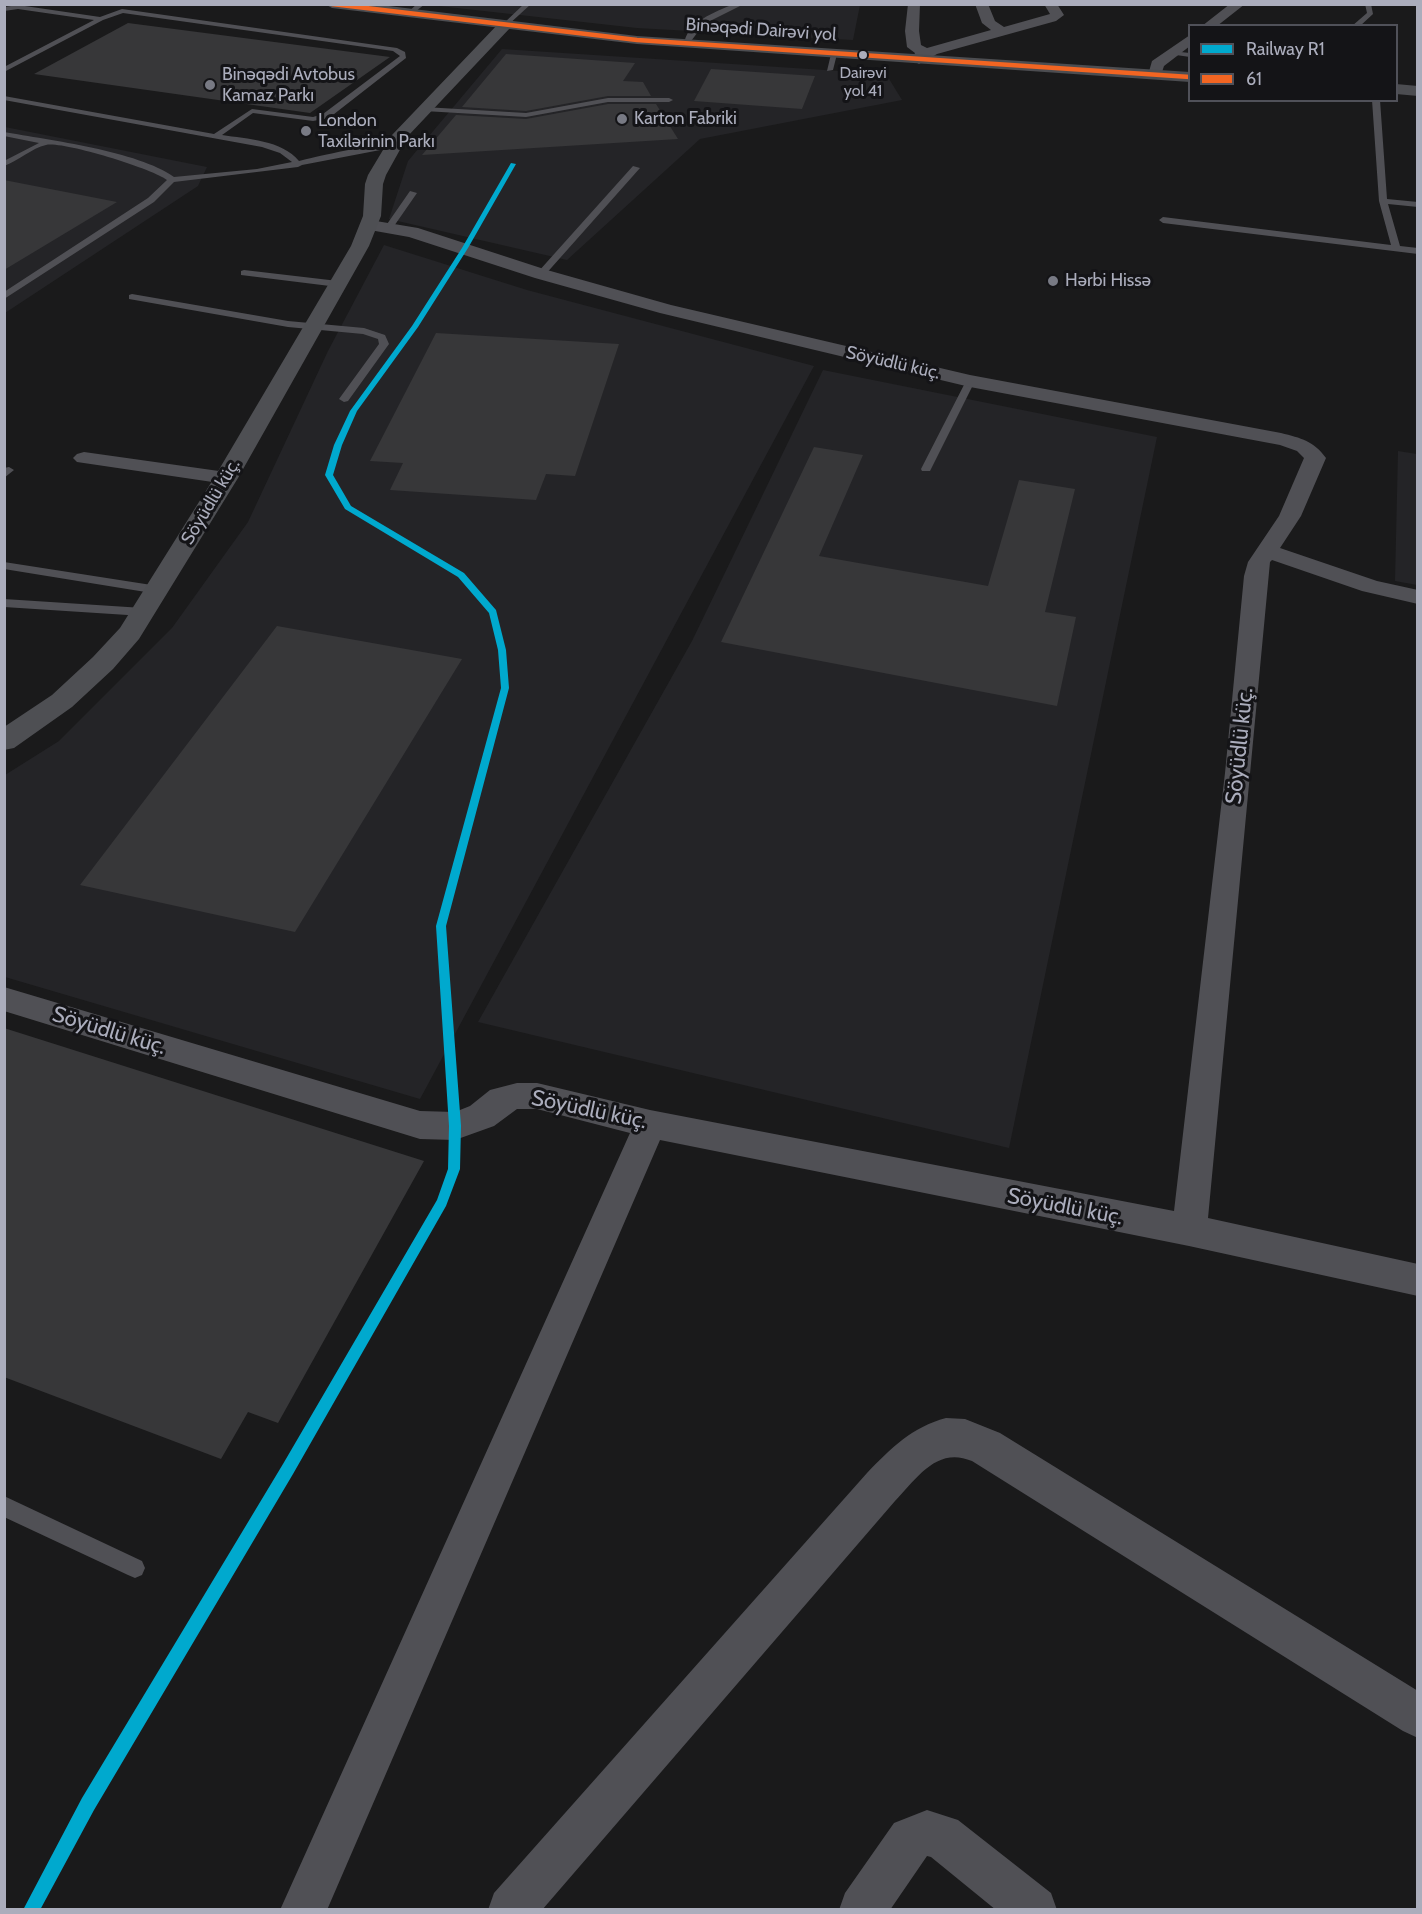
<!DOCTYPE html>
<html>
<head>
<meta charset="utf-8">
<style>
	body { margin:0 }
	#map { position:relative; width:1422px; height:1914px; overflow:hidden; background:#1a1a1b; font-family:Cabin,sans-serif }
	canvas { display:block }
	.frame { position:absolute; inset:0; border:6px solid #abadbc; pointer-events:none }
	.legend { position:absolute; left:1188px; top:24px; width:210px; height:78px; box-sizing:border-box; background:#141417; border:2px solid #505159; margin:0; padding:8px 10px; list-style:none; font-size:18px; color:#abadbc }
	.legend li { display:flex; align-items:center; gap:12px; height:30px }
	.legend b { width:30px; border:2px solid #505159 }
</style>
</head>
<body>
<div id="map">
<canvas width="1422" height="1914"></canvas>
<div class="frame"></div>
<ul class="legend">
<li><b style="height:8px;background:#00a9ce"></b>Railway R1</li>
<li><b style="height:8px;background:#f26522"></b>61</li>
</ul>
</div>
<script>
const context = document.querySelector('canvas').getContext('2d');
context.lineJoin = 'round';
function fill(path, color) {
  context.fillStyle = color;
  context.fill(path, 'evenodd');
}
function stroke(path, color, width, dash) {
  context.strokeStyle = color;
  context.lineWidth = width;
  context.lineCap = dash ? 'butt' : 'round';
  context.setLineDash(dash || []);
  context.stroke(path);
}
function drawText(font, color, halo, rows, align = 'center') {
  context.font = font + ' Cabin,sans-serif';
  context.lineWidth = 6;
  context.setLineDash([]);
  context.textBaseline = 'middle';
  context.strokeStyle = halo;
  context.fillStyle = color;
  for (const [text, x, y, turn = 0] of rows) {
    context.save();
    context.translate(x, y);
    context.rotate((+turn || 0) * Math.PI / 180);
    context.textAlign = isNaN(turn) ? turn : align;
    if (halo) context.strokeText(text, 0, 0);
    context.fillText(text, 0, 0);
    context.restore();
  }
}
const built = new Path2D(`
	M430,5H860L853,40L637,28Z
	M502,49L886,74L902,100L700,139L567,260L389,219L408,161Z
	M5,127L207,167L198,186L5,313Z
	M384,245L527,290L814,366L420,1099L5,977V775L59,741L172,628L248,522L328,351Z
	M823,370L1157,437L1009,1148L478,1022L692,641Z
	M1398,451L1417,454V585L1395,581Z`);
const building = new Path2D(`
	M128,23L390,57L310,113L34,74Z
	M506,54L635,63L623,81L643,82L651,96H608L526,111L462,107Z
	M711,69L815,76L802,109L694,101Z
	M608,104H656L678,139L422,155L456,115L526,119Z
	M4,180L117,202L4,270Z
	M436,333L619,344L575,476L546,474L536,500L390,490L403,463L370,461Z
	M814,447L863,455L819,556L988,586L1019,480L1075,489L1045,612L1076,617L1057,706L721,642Z
	M277,626L462,659L295,932L80,885Z
	M4,1028L424,1161L278,1423L248,1412L221,1459L4,1377Z`);
const lane = new Path2D(`
	M417,4H425L411,15H407V13Z
	M524,4H531L507,26H503V24Z
	M734,4H744L704,24L688,45H684C686,22 715,12 734,4Z
	M1365,4H1371L1373,14L1360,26H1352L1367,13Z
	M18,5L100,17L122,9L397,48L405,52L406,58L329,118L313,121L253,113L222,135C247,139 282,140 299,161C316,157 385,140 396,147L302,165L298,167L174,182L154,202L4,299V292L148,198L167,180C153,169 63,141 46,145C32,148 18,161 4,166V161L39,143L4,136V132C49,140 138,151 174,177L257,169L292,162L280,153L262,147L4,100V96L214,134L252,109L313,117L323,114L400,56L393,51L123,13L103,20L4,72V67L94,20L18,9L4,11V7Z
	M1171,51L1190,53V57L1169,54Z
	M834,52L837,54L833,70L827,71L831,54Z
	M608,98H669L673,100L669,102H608L526,117L424,111L420,109L424,107L526,113Z
	M1372,100H1380L1387,199L1418,202V207L1388,204L1400,246L1418,248V254L1163,223L1159,220L1163,217L1391,245L1379,201Z
	M633,166L640,168L544,276H538V272Z
	M410,191L417,193L392,229H386L385,227Z
	M244,270L338,281L342,284L338,287L241,275V271Z
	M132,294L288,321L364,328L385,335L389,344L348,401L344,402L339,399L379,344L378,339L363,334L288,327L129,299V295Z
	M967,379L975,381L930,471H922L921,469Z
	M9,467L14,470L4,478V468Z
	M4,562L158,586L164,590L158,594L4,569Z
	M4,599L143,608L149,612L143,616L4,607Z
	M4,1496L142,1561L145,1568L142,1575L135,1578L128,1575L4,1517Z`);
const street = new Path2D(`
	M908,4H920L919,31L921,45L927,48L991,30L982,23L975,4H988L995,21L1004,27L1050,14L1044,4H1057L1064,15L1056,21L937,54L919,64L912,60L915,53L907,47L905,31Z
	M1230,4H1245L1217,26H1202Z
	M1190,35V46L1164,66L1160,78H1150L1148,75L1152,61Z
	M370,220L418,228L547,270L671,305L970,375L1281,433C1301,438 1314,441 1326,458L1301,516L1280,548L1377,581L1418,590V604L1362,591L1272,560L1270,562L1208,1218L1418,1264V1296L1189,1246L660,1140L327,1910H280L630,1133L537,1109H517L494,1126L455,1140L420,1139L4,1011V987L420,1111L455,1112L470,1106L490,1090L517,1083H537L650,1110L1174,1211L1225,773L1244,576L1248,562L1279,516L1304,458L1297,451L1280,445L970,387L660,313L535,278L409,237L364,229L362,225Z
	M84,452L226,472L234,473L237,478L234,483L226,484L77,462L73,458L77,454Z
	M946,1418L965,1419L1000,1433L1418,1691V1738L1403,1731L972,1461C937,1446 917,1478 895,1501L542,1910H488L494,1893L867,1473C891,1448 912,1427 946,1418Z
	M927,1810L958,1820L1051,1893L1057,1910H996L931,1857L927,1856L890,1910H839L845,1893L894,1823Z`);
const secondary = new Path2D(`
	M505,21L512,25L510,28L407,137L386,175L383,184L381,216L369,246L238,478L139,639L113,669L72,707L14,748L4,750V727L52,695L93,657L120,628L214,478L351,246L363,216L365,184L368,175L392,135L500,22Z`);
const primary = new Path2D(`
	M325,4H372L637,36L1190,72V82L637,44L332,8Z
	M1396,84L1418,86V96L1396,94Z`);
const bus1 = new Path2D(`
	M332,4L637,40L1190,77`);
const rail1 = new Path2D(`
	M511,163L516,164L468,248L418,327L357,411L342,445L333,475L351,506L464,573L496,610L506,650L509,688L446,926L461,1126L460,1169L446,1206L293,1474L94,1810L40,1910H23L82,1798L283,1464L437,1200L448,1169L449,1126L436,926L501,688L498,650L489,613L458,577L345,509L325,475L334,445L350,411L412,326L462,248Z`);
const markers = [
	[863,55,5,"#abadbc"],
	[210,85,6,"#787a84"],
	[622,119,6,"#787a84"],
	[306,131,6,"#787a84"],
	[1053,281,6,"#787a84"]
];
const farBusnames = [
	["Dairəvi",863,73],
	["yol 41",863,91]
];
const farStreetnames = [
	["Binəqədi Dairəvi yol",761,30,4],
	["Söyüdlü küç.",893,363,13],
	["Söyüdlü küç.",211,502,-59]
];
const farPoinames = [
	["Binəqədi Avtobus",222,75],
	["Kamaz Parkı",222,96],
	["Karton Fabriki",634,119],
	["London",318,121],
	["Taxilərinin Parkı",318,142],
	["Hərbi Hissə",1065,281]
];
const streetNames = [
	["Söyüdlü küç.",1240,746,-84],
	["Söyüdlü küç.",109,1031,17],
	["Söyüdlü küç.",589,1110,12],
	["Söyüdlü küç.",1065,1207,11]
];
fill(built, '#242427');
fill(building, '#373739');
fill(lane, '#505055');
fill(street, '#505055');
fill(secondary, '#4e4f53');
fill(primary, '#4c4d51');
stroke(bus1, '#f26522', 4.5);
fill(rail1, '#00a9ce');
for (const [x, y, r, color] of markers) {
  const dot = new Path2D();
  dot.arc(x, y, r, 0, 2 * Math.PI);
  context.fillStyle = color;
  context.fill(dot);
  stroke(dot, '#141417', 2);
}
drawText('16px', '#abadbc', '#141417', farBusnames);
drawText('18px', '#abadbc', '#141417', farStreetnames);
drawText('18px', '#abadbc', '#141417', farPoinames, 'left');
drawText('22px', '#abadbc', '#141417', streetNames);
</script>
</body>
</html>
